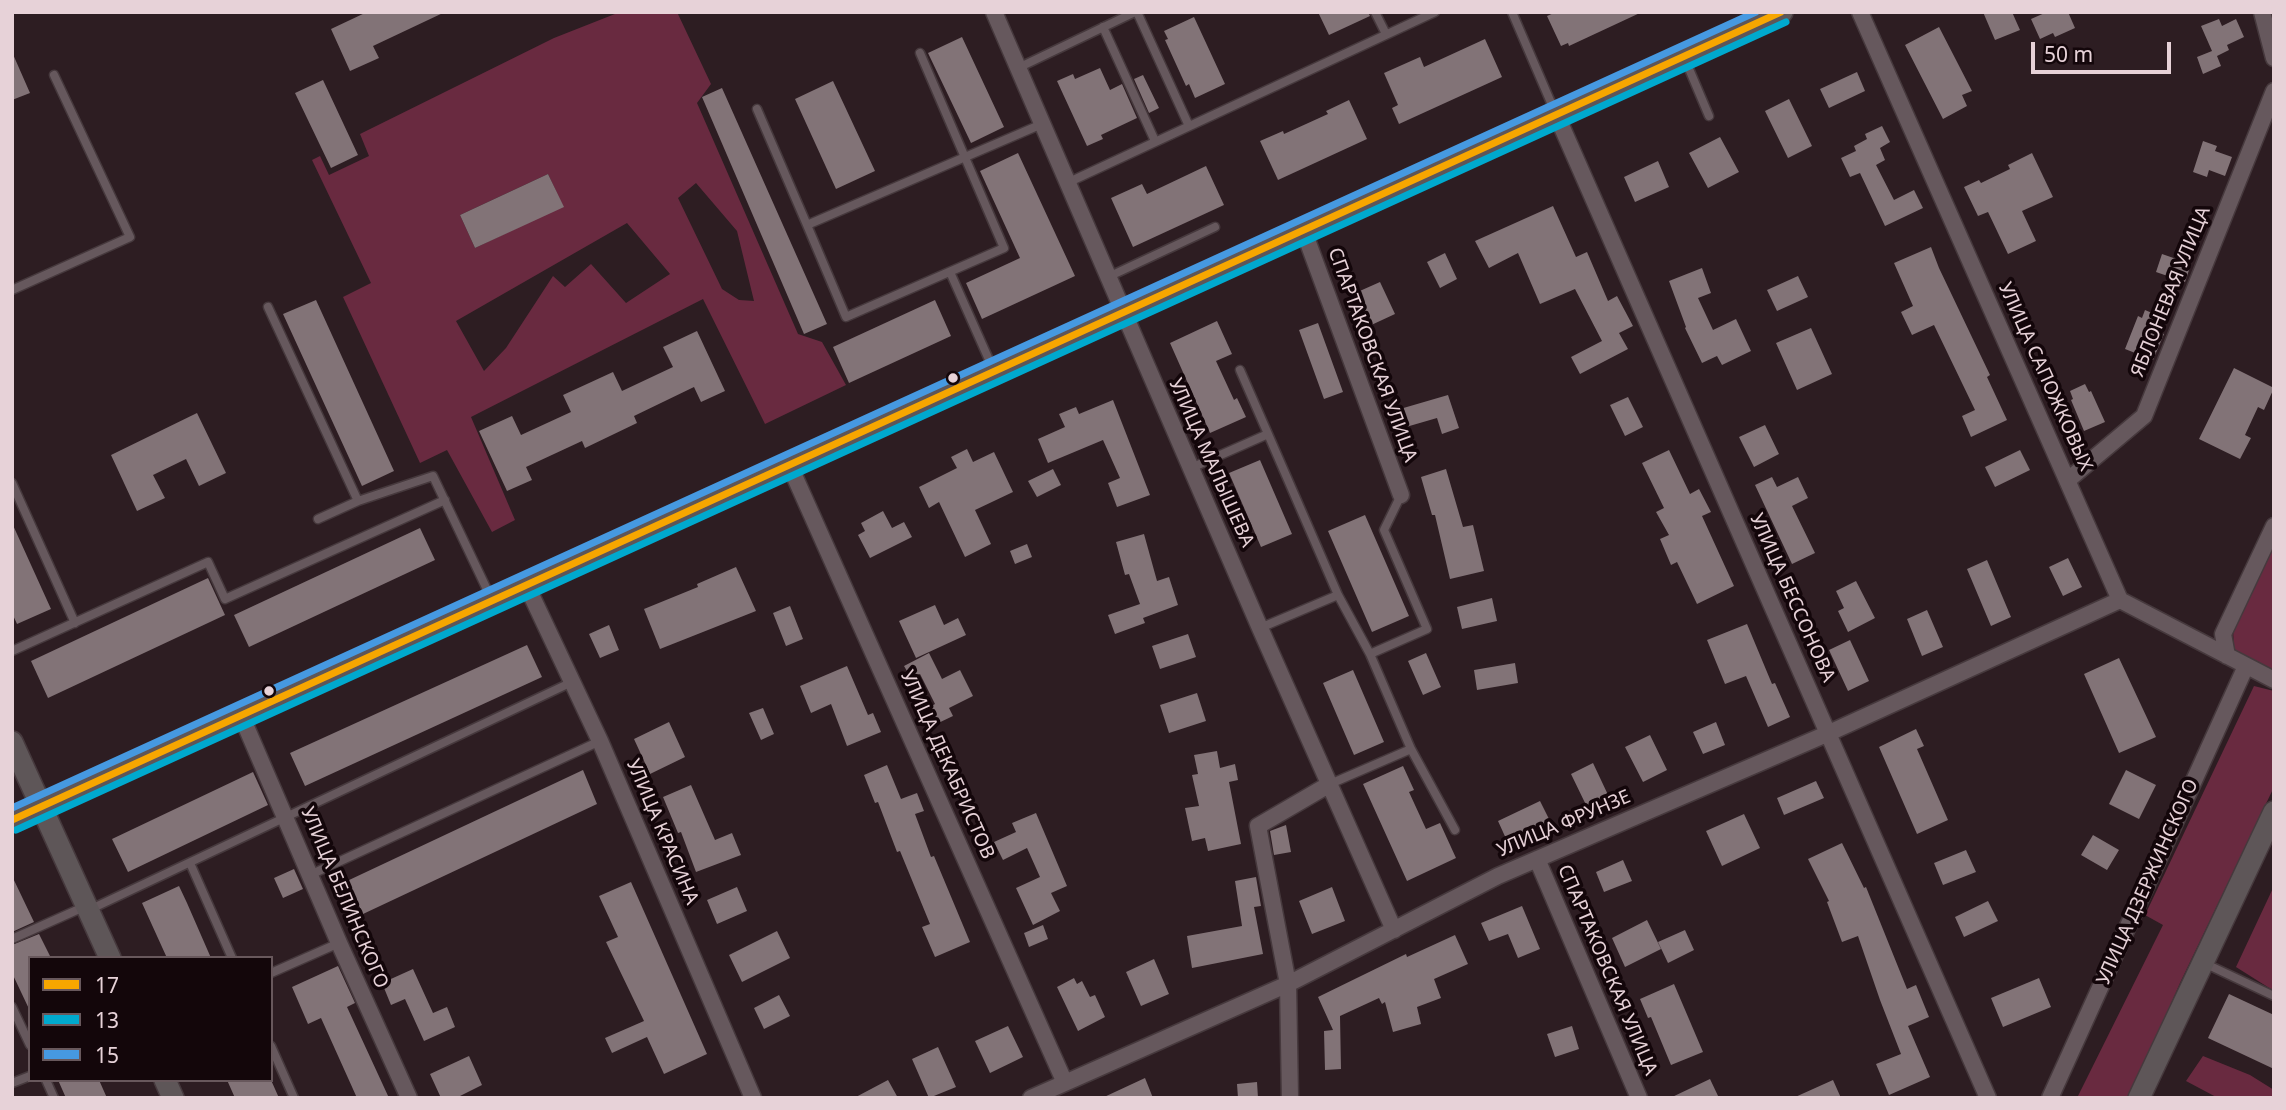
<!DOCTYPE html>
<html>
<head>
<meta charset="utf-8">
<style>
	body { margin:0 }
	#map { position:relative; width:2286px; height:1110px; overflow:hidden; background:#2d1d22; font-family:"Noto Sans",sans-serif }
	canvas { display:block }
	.frame { position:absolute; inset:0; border:14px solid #e7d2d8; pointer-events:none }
	.legend { position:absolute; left:28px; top:956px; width:245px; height:126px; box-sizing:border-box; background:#13060a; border:2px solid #68585c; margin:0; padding:9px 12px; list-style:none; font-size:21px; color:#e7d2d8 }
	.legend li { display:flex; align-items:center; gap:14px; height:35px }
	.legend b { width:35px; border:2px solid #68585c }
	.scale { position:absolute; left:2031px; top:42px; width:140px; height:32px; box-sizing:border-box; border:4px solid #e7d2d8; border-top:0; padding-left:9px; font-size:21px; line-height:24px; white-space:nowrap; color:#e7d2d8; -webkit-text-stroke:5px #13060a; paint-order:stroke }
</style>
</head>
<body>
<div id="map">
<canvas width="2286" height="1110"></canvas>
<div class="frame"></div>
<ul class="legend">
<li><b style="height:9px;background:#f7a600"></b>17</li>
<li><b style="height:9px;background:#00a9ce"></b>13</li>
<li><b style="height:9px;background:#4699e1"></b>15</li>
</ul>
<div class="scale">50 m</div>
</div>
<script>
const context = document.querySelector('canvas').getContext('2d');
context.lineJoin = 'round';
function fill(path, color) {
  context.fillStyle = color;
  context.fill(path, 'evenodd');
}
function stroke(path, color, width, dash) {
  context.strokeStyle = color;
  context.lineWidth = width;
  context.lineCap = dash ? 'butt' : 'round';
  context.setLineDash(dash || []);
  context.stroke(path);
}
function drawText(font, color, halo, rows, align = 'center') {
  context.font = font + ' "Noto Sans",sans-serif';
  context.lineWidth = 7;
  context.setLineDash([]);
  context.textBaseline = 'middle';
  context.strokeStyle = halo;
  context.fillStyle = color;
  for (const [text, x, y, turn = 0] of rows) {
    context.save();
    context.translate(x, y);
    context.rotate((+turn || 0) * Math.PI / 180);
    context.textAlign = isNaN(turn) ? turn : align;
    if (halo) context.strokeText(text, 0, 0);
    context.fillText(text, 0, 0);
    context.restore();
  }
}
const green = new Path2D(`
	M620,12H677L711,84L697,103L798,334L822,342L846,385L765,424L703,299L471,417L515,520L492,532L447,450L420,463L343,297L371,283L312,160L320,156L329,175L369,156L360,134L554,38ZM548,174L563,206L475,248L460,215ZM696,183L737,231L754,301L739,300L722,289L678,198ZM627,223L670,274L626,303L591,264L565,287L553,276L506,348L484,371L456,321Z
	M2274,543V672L2234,651L2233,629Z
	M2254,686L2274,691V787L2180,983L2130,1098H2077L2163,925L2145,915Z
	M2274,886V991L2236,967Z
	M2203,1056L2250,1075L2274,1090V1098H2218L2186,1081Z`);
const building = new Path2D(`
	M367,12H445L373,46L379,58L350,71L331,29Z
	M1318,12H1368L1370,16L1329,35Z
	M1556,12H1642L1569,46L1568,43L1561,46L1547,16Z
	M1983,12H2012L2020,30L1995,40Z
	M2047,12H2068L2075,28L2055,37L2053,33L2040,39L2031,19Z
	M1194,17L1225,84L1195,98L1189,84L1186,86L1165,40L1168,39L1164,31Z
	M2219,19L2222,26L2236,19L2244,37L2227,45L2229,50L2217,56L2221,66L2203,74L2197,57L2212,51L2201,26Z
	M1939,27L1972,91L1962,95L1967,106L1943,119L1905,45Z
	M962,37L1004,127L971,143L928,53Z
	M1485,39L1502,77L1399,124L1392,108L1398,105L1384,73L1420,57L1424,67Z
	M12,52L30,93L12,100Z
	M1100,68L1110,90L1122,84L1137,118L1101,135L1103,139L1087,146L1057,81L1073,74L1075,79Z
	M1857,72L1865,91L1829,108L1820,89Z
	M1143,75L1159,108L1149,113L1134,79Z
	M323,80L358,155L331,168L295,93Z
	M833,81L875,171L836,189L795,99Z
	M722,88L827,324L804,334L702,97Z
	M1789,99L1812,146L1788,158L1765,111Z
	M1349,100L1367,139L1278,180L1260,141L1283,131L1284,134L1328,114L1326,111Z
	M1882,126L1890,142L1880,148L1885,160L1876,165L1894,200L1914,190L1923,208L1885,226L1860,173L1850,177L1841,158L1856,151L1854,146L1867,139L1865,134Z
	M1720,137L1739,172L1708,188L1689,153Z
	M2203,141L2217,146L2215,151L2232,157L2225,176L2209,170L2207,177L2193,172Z
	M1018,153L1075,276L982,319L966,283L1020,258L980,171Z
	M2032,153L2053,197L2022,211L2036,241L2008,254L1988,212L1978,216L1964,187L1979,180L1981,183L2010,169L2008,165Z
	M1658,161L1669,187L1635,202L1624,177Z
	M1206,166L1224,205L1133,247L1111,198L1142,184L1147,194Z
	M548,174L564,207L475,248L460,215Z
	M1553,206L1576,257L1587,252L1608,301L1617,296L1633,326L1619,333L1628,349L1580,374L1571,357L1602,341L1575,289L1540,304L1518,253L1489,268L1475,241Z
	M1931,247L1939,268L1990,375L1987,377L2007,420L1971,437L1962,416L1975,410L1934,325L1912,335L1901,312L1913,306L1894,263Z
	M1445,253L1457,279L1440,288L1427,262Z
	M2162,254L2191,264L2185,282L2156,272Z
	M1702,268L1711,293L1698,298L1713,330L1736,319L1751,351L1722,365L1717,356L1702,363L1685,328L1686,327L1669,281Z
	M1798,276L1808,297L1777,311L1767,290Z
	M1380,282L1395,314L1367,327L1353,294Z
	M316,300L394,471L362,486L283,314Z
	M935,300L951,336L849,383L833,347Z
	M2145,310L2159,316L2156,323L2161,325L2158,332L2164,334L2153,360L2125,349L2138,316L2142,318Z
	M1217,321L1232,354L1216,361L1234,400L1237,398L1246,417L1210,433L1170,343Z
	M1318,323L1343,392L1324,399L1299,330Z
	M1811,328L1832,374L1797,390L1776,343Z
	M697,331L725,391L701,402L694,387L634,416L637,423L585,448L582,441L526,467L532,480L507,491L479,431L512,416L521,435L571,412L563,395L613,372L622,391L673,367L663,347Z
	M2234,368L2274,388L2264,410L2258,407L2245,435L2251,438L2240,459L2199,439Z
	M2085,384L2089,392L2091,391L2105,422L2084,431L2071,400L2073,399L2070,391Z
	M1448,395L1459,428L1442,434L1437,418L1406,427L1400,409Z
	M1628,397L1643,427L1625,436L1610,405Z
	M1113,400L1150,495L1117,507L1108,483L1120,478L1103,440L1048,463L1038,439L1065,427L1059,414L1076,407L1079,414Z
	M197,413L226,473L199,486L186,459L153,475L165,498L137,511L111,455Z
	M1765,425L1779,454L1754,467L1739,437Z
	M967,449L973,462L994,452L1013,492L975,510L991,544L965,557L939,502L929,508L919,487L957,468L951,457Z
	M1669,450L1690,494L1699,489L1711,512L1702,516L1734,586L1697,604L1677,562L1671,565L1660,539L1669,535L1656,512L1664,508L1642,463Z
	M2020,450L2030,470L1995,487L1985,467Z
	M1260,460L1292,534L1261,547L1229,473Z
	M1053,469L1061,485L1037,497L1028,481Z
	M1446,469L1463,527L1473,525L1484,571L1450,579L1435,515H1432L1421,477Z
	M1772,477L1777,487L1798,477L1808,498L1792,506L1815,553L1792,564L1755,485Z
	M883,511L892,528L904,522L912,537L870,558L858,535L865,531L861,523Z
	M1365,515L1409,616L1372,632L1328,531Z
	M12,523L51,609L17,624L12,613Z
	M420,528L435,560L249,647L234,615Z
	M1144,534L1157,581L1169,577L1178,605L1143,618L1145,623L1115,634L1108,615L1140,604L1129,574L1125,575L1116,542Z
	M1027,544L1032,557L1015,564L1010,551Z
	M2068,558L2082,587L2063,596L2049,567Z
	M1987,560L2011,617L1991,626L1967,569Z
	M736,567L756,611L660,649L644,609L698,587L697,584Z
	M208,578L225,615L48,698L31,661Z
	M1856,581L1875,618L1848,632L1838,611L1844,608L1836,591Z
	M1492,598L1497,621L1462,629L1457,607Z
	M935,605L944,625L958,618L966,635L916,658L899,621Z
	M790,606L803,639L786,646L773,613Z
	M1927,610L1943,647L1922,656L1907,619Z
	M1747,624L1772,684L1775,683L1790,717L1768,727L1746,676L1725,684L1707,640Z
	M609,625L619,650L600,658L589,634Z
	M1188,634L1196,657L1160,669L1152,646Z
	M1850,640L1869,681L1848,691L1829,650Z
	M527,645L542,677L305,786L290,753Z
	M929,653L942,679L960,670L973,696L949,708L953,716L932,726L924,710L935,704L920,674L911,678L904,666Z
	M1426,653L1441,687L1423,695L1408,661Z
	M2119,658L2156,737L2119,753L2084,674Z
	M1515,663L1518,683L1477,690L1474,670Z
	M847,666L868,715L873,713L881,732L847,746L831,704L811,713L800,686Z
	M1353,670L1384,742L1354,755L1323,683Z
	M1197,693L1206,721L1169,733L1160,705Z
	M763,708L774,734L761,740L749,713Z
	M669,722L685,757L650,774L634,739Z
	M1716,722L1725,745L1703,754L1693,732Z
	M1916,729L1924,746L1917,749L1948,820L1917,834L1879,747Z
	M1650,735L1667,770L1643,782L1625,747Z
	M1217,751L1220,768L1235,764L1238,780L1229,782L1241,844L1208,851L1205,838L1192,841L1185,808L1199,806L1192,775L1198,774L1194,755Z
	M1593,763L1609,797L1587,807L1571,774Z
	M887,765L901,799L917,793L924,811L915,814L931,857L934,856L970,942L935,957L922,927L930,924L900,851L897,852L878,802L875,803L864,775Z
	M1403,766L1414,790L1409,792L1426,829L1440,823L1456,858L1407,881L1363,784Z
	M583,770L597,804L363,914L347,881Z
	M2126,770L2156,785L2139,819L2109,804Z
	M253,772L268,805L128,872L112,839Z
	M1816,781L1824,798L1784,815L1777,798Z
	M691,785L715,840L732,833L741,855L696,872L681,832L678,833L663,797Z
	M1540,801L1551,823L1508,843L1498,821Z
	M1036,813L1067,886L1051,893L1060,911L1033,925L1016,888L1040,877L1027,848L1003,860L994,842L1016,832L1012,823Z
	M1744,814L1760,848L1722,866L1706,831Z
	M1286,825L1291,852L1274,855L1270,831Z
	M2093,835L2119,850L2107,870L2081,855Z
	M1842,843L1864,888L1866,887L1907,989L1916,985L1929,1017L1908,1026L1930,1077L1889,1095L1876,1064L1901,1054L1880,1000L1858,936L1842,942L1827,902L1829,901L1808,859Z
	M1966,850L1976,872L1943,885L1934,863Z
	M1623,860L1632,881L1604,892L1596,872Z
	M294,869L303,889L283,898L274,878Z
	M12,876L34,922L12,932Z
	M1256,877L1261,906L1254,907L1263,954L1192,968L1187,936L1242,926L1235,881Z
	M631,882L707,1054L664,1074L647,1037L612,1053L605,1038L644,1021L606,942L618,937L599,896Z
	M179,886L187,903L211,958H167L142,903Z
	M737,887L747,911L717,924L707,900Z
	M1332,887L1345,921L1312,934L1299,901Z
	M1988,901L1998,921L1964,937L1955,917Z
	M1522,906L1540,949L1518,958L1508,934L1489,941L1481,923Z
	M1647,920L1661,949L1625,967L1612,938Z
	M1043,925L1048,939L1029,947L1024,933Z
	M1685,930L1694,950L1668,963L1658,942Z
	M777,931L790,958L742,982L729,955Z
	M39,934L51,958H30V1011L12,973V945Z
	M1455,935L1468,964L1434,979L1441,998L1417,1007L1421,1024L1393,1032L1385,1002L1382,1004L1379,998L1340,1016L1341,1069L1325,1070L1324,1031L1333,1030L1318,997L1406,954L1407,957Z
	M1154,959L1169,994L1141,1006L1126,972Z
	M338,966L355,1003L347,1007L389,1098H357L321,1018L308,1024L292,987Z
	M413,969L433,1013L447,1007L455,1027L424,1041L405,999L391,1005L382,983Z
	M1074,978L1077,984L1082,981L1090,997L1095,995L1105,1017L1078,1031L1057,987Z
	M2039,978L2051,1007L2003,1027L1991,998Z
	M1674,984L1703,1052L1671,1065L1651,1017L1648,1018L1640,999Z
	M2229,994L2274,1015V1069L2208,1038Z
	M779,995L790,1016L764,1029L754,1008Z
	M1008,1026L1023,1057L990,1073L975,1041Z
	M1572,1026L1579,1049L1555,1057L1547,1034Z
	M938,1047L956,1087L929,1098L912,1059Z
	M469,1056L482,1085L456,1098H441L430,1074Z
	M1145,1078L1153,1098H1102Z
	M1710,1079L1719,1098H1670Z
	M58,1080H99L107,1098H66Z
	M227,1080H271L279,1098H235Z
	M888,1080L898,1098H854Z
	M1833,1080L1841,1098H1793Z
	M1257,1082L1258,1098H1238L1237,1084Z`);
const lane = new Path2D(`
	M1137,12L1189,126
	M1375,12L1386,34
	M1512,12L1555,112
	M1103,27L1155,141
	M1684,57L1709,116
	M1018,68L1135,12
	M757,109L807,225L1042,124
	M1067,183L1435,12
	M807,225L846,317L1004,248L920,53
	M950,272L994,371
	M1108,277L1215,227
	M12,290L130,237L54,75
	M268,307L358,501
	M1268,434L1338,595L1370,654
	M1191,468L1268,434L1240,370
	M12,483L75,623
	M318,519L358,501L433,476L492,600
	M1260,628L1338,595
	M12,651L208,562L225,599L445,500
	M1411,749L1455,830
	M1330,784L1411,749L1370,654L1427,629L1384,530L1401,495
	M190,863L232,958
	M310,875L600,741
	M91,909L572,682
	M12,939L86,906
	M2204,963L2274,996
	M271,973L339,943
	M12,1007L30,1045
	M271,1046L294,1098
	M46,1080L54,1098
	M12,1083L30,1076`);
const street = new Path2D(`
	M994,12L1260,628L1394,930
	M1860,12L2120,600L2274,680
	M2262,12L2274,58
	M1557,116L1988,1098
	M1303,229L1401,495
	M789,464L1065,1083
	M2068,480L2144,416L2274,91
	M526,584L600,741L753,1098
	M2227,656L2223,634L2274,526
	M241,715L339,943L409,1098
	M1537,859L1639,1098
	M1031,1098L1288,984L1498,876L1829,733L2120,600
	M1290,1098L1288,984L1258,826L1330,784
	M2050,1098L2246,666`);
const secondary = new Path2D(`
	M12,742L110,958
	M12,820L1782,12
	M165,1080L173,1098
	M2139,1098L2274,812`);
const bus1 = new Path2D(`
	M12,820L1781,12`);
const bus2 = new Path2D(`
	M16,830L1786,22`);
const bus3 = new Path2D(`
	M12,808L1756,12`);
const markers = [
	[953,378,6,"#e7d2d8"],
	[269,691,6,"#e7d2d8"]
];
const streetNames = [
	["ЯБЛОНЕВАЯ УЛИЦА",2171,292,-68],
	["СПАРТАКОВСКАЯ УЛИЦА",1372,355,70],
	["УЛИЦА САПОЖКОВЫХ",2045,377,66],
	["УЛИЦА МАЛЫШЕВА",1211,463,66],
	["УЛИЦА БЕССОНОВА",1792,598,66],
	["УЛИЦА ДЕКАБРИСТОВ",947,765,66],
	["УЛИЦА ФРУНЗЕ",1564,824,-23],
	["УЛИЦА КРАСИНА",662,832,67],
	["УЛИЦА ДЗЕРЖИНСКОГО",2148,882,-66],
	["УЛИЦА БЕЛИНСКОГО",344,898,67],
	["СПАРТАКОВСКАЯ УЛИЦА",1607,970,67]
];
fill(green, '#692a40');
fill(building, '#827377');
stroke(lane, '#46393d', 11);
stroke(street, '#46393d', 19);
stroke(secondary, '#46393d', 24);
stroke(lane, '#66585d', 8);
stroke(street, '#66585d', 16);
stroke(secondary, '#5e5658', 21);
stroke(bus1, '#f7a600', 7);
stroke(bus2, '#00a9ce', 7);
stroke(bus3, '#4699e1', 7);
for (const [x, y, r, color] of markers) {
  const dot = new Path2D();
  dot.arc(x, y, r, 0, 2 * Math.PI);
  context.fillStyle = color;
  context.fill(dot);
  stroke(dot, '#13060a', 2.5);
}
drawText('19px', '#e7d2d8', '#13060a', streetNames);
</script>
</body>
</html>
